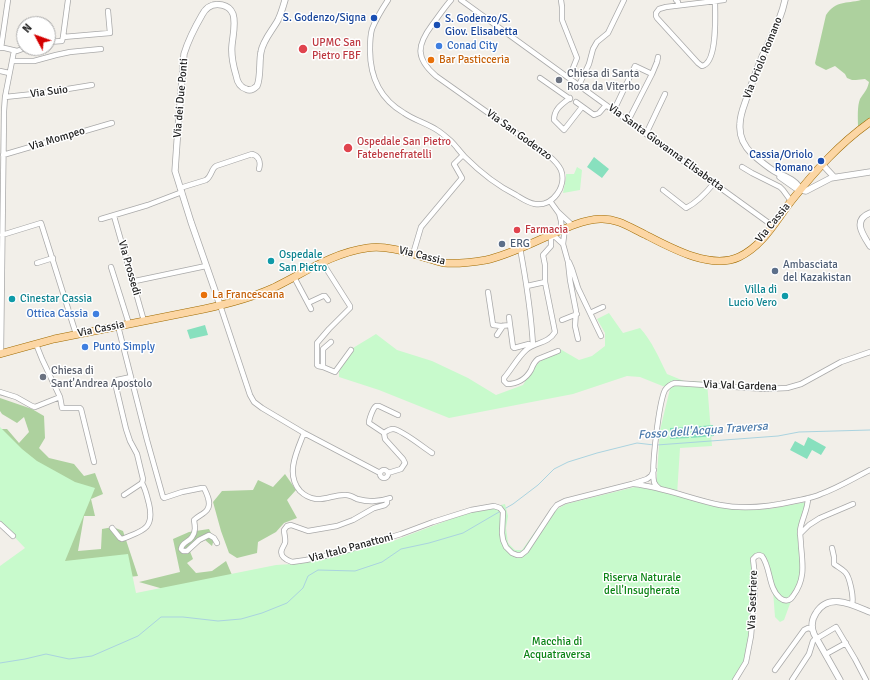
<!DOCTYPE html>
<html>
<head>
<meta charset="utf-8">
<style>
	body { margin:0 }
	#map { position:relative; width:870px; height:680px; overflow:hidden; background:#f2efe9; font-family:Signika,sans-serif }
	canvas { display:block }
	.north { position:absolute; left:16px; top:16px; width:40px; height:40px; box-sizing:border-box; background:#fff; border:1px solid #a7a7a7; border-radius:50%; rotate:311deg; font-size:11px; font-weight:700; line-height:16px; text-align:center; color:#222 }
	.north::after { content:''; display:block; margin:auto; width:14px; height:18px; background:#d40000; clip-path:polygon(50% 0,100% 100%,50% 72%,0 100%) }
</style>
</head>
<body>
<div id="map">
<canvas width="870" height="680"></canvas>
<div class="north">N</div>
</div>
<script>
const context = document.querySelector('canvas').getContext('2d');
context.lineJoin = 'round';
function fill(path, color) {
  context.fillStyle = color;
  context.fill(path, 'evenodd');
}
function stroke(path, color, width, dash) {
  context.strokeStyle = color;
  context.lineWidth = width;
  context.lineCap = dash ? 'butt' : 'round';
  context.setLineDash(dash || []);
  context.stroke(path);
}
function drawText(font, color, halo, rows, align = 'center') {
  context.font = font + ' Signika,sans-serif';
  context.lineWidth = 3;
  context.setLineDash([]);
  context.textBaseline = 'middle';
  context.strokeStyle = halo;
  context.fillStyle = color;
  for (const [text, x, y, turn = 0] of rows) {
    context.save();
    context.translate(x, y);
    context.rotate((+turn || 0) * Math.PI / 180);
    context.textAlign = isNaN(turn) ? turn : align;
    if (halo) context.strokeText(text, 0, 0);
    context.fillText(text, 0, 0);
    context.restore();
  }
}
const forest = new Path2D(`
	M861,0H870V119L860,126H858C858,119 857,106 860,99C864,92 867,91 869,82L865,79L856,80H852L847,78L845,74L835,66L826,70L816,65L815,63L826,15C836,0 846,4 861,0Z
	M0,398L32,409L44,416L45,438L39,448L49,458L74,464L84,476L95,473L103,494L91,499L95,516H84L78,551L101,549L102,529L113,527L123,531L138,576L62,584L1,429H7L19,443L29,432L24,417L17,423L2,414L0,411Z
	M285,474L296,490L287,500L297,518L284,523L276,532L258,542L257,553L237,558L229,553L221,531L213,502L222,491L253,490L258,480L273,487Z
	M209,529L214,539L212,546L205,540L189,549L193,559L187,563L196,573L212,571L226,561L232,575L177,604L160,588L139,582L180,572L173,539L189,532Z`);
const park = new Path2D(`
	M577,167L582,170L580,190L563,193L566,178V174H574Z
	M609,313L623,333L640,328C652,341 659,358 667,374L684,381L707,382L712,446L680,448L677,495L739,510L769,509L806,502L799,530L802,571L784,620L780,622L775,617L772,577L767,558L759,554L753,559L756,580L750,645L745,660L734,680H0V566L25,548L0,522V427L22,449L37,461L75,482L95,488L65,561L128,554L136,593L276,565L292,564L352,551L380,542L385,544L467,513L505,504L508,516L506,528L508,543L515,550H522L547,515L566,504L635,487L656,490L660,430L670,389L640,377L627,376L573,394L449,418L379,390L339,377V367L353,348L376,334L397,350L432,361L468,378L496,395L523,385L534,367L552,351L560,349L579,360L592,356L605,346V333L597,319Z`);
const pitch = new Path2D(`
	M594,157L609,169L602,178L587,167Z
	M205,325L208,335L190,339L187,330Z
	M713,425L714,436L691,438V427Z
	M689,427V438L670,439V428Z
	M808,437L826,447L821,455L812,450L807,459L790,450L795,441L804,446Z`);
const stream = new Path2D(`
	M657,445L778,436L799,432L870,430
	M506,508L513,504L538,485L554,469L568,462L597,453L637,443L654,445
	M0,663L25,659L46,654L69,659L92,656L138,636L161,617H183L218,621L241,619L262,613L287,603L303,588L308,576L318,570L355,571L382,562L401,549L429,543L463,533L499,512`);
const minor = new Path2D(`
	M388,0C382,9 376,19 372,29C370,36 370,43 370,50C370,78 380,99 404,113C414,120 426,123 437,130C442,133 446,137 451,141C456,146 460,152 465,157C480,172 496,185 516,195C521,198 528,203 535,204C553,207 567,186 561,170C558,164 554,160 549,156L436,76C415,58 417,45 432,25C438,17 444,8 451,0
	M461,0L773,226
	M561,0L562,7V20L577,58L569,78
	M676,0L678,2V5
	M715,1C715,14 718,63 702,66L698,63L657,18L656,16V13L659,9L666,7L724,0
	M63,37L68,0
	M48,42L62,41L63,37L110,33L108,11
	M0,47L17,51L25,48
	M1,48L8,0
	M12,61H34L56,55L70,52L101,49
	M0,71L9,73
	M652,74L657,62L658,57
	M540,78L570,99
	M579,85L589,64L593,49L597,42L608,33L624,0
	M5,97L43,93L92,85
	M570,98C562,104 554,109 554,120L564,130L582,107
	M576,102L594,115L599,113L606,105
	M614,110L635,66L652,74L628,121
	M646,134L665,94
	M3,155L112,123
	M742,167L752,173L780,187L783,190L791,201
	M180,188L206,180C212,176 211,169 216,166L252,154C259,156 261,162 259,169
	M663,190L686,208C698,202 706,193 714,183
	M550,201L558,212L572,225
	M559,213L561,221L562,230
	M114,216L144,321
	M101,219L148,205L182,192
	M565,228L563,244L568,262L570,280L576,311L575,326L578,339
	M551,234V246L543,255L545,265V282L555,332C548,344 535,342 526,350C518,357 511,370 504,378V381L507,384C517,384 526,379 531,370C533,365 534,362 538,359L558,351
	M552,234L563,244
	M2,235L41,223L76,334
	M520,248C526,280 531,312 533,345
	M413,254L421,227L462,178L454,164L461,157
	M322,262L350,306V308L329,329L317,343V365L318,366L323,367V349L331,342
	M569,262L572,269L578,288L601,336
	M37,263L53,258
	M111,267L129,324
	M294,277L311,309
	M135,281L206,266
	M527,286L545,282
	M488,292L493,325L501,326L510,325L513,347L514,348L529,344L531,346
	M308,303L323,296H325L328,300
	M220,305L250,395L254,402L262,408L304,433L380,473
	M590,313L603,307
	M509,317L510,325
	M562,320L577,314
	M118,326L147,440L163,497L164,498L182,492L202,488H204C207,494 212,504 207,510C204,514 198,516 194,520C195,526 196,532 192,537C189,542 182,542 181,549L183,551H187L199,540L209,535L214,538L217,543
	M497,335L503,326
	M1,353L4,111L5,97L14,51
	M323,367L335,372L351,350
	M0,392L16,397L32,406L35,407L60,397L42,359L36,344
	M60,397L62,408H80L81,409L94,462
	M304,433C297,451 285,474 300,491C304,495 309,498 316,499C326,500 336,494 346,495C350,495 353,497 357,499C368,502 379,502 390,498
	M384,433L369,423C369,419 373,408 376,406C377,406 378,406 379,406L398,415
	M380 474a4 4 0 1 1 8 0a4 4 0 1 1-8 0Z
	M388,473L401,469L405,463L403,459L385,439L384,433C387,431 389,429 393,429C401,429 424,448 432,453
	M634,484C663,487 691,499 720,505C745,510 769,507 795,501C804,499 813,498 821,494C838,488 854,478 870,470
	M660,489C657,487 655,485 654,482C651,468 659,402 665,390C668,386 671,384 675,383L765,389L787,388L801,384L841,362L870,352
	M124,495L142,483L143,479L137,454L130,441L126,429L116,387L117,380L131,377
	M387,500V503L385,505L374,508L353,520L337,526L308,531L291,525L287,526L284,530C284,534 286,539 285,543C284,545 283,547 282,549C279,556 286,560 292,562L306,560L338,553L401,534L433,522L471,510L494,506L500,508L503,512L502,533L503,540L506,547L512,553L517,555H521L526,551L553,510L557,505L565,501L632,484L647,479L651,476L654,470
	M0,524L13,536
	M112,528L120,538L122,539C141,531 155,530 149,504C147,497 146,490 142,483
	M800,534L809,525L820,518L853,504
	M832,548L834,557V564C838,567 842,569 845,572C850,577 854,598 852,604
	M816,639L836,627L855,659L866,680
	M826,654L846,643
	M775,670L804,630L808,628L812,629
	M735,680L746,662L751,636L755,588V576L753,559L756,556L759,555L762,556C771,568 768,588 780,598C785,602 790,601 793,596C805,580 803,566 801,546C801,541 800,536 800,531C801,520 808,510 808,498
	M792,680L809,654L813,641L816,638`);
const tertiary = new Path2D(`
	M785,0C781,19 774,31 766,48C758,64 753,81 747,97C744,106 740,114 740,124C739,135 744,146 752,154C759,160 766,166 774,171C782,176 798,180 800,190
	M822,164L834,177
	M780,177L797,189L806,191L831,178L870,172
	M870,213C852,220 863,235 870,246
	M220,305L191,222L175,171L177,142L184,54C188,41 195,27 202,15C206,7 213,3 222,5C227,6 231,9 233,14C236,23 233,35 232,45C231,55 233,65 236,75C237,81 239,87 246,89C250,91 254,89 257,86C261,78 259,61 261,52C263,40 272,31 278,20C281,14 283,7 285,0
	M840,680L814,634C811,627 812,619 816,613C829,592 853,605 870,612`);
const primary = new Path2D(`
	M0,354L54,339L204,309C227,304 251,298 273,288C304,273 332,253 367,248C388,245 409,253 430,259C434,260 439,262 444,263C457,264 474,262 486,260C509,255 531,243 553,234C568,227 583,220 600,219C617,218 631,228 646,235C671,248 711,270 739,257C764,245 776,220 792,200C816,170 839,144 870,122`);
const markers = [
	[374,18,4,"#1a4fb4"],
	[437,25,4,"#1a4fb4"],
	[439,46,4,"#3f7fe0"],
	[303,49,5,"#e0444e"],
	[431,60,4,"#e8710a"],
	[559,80,4,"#6b7280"],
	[348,148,5,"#e0444e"],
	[821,161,4,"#1a4fb4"],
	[517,230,4,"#e0444e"],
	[502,244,4,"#5c6f8a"],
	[271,261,4,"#0f9aa8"],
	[775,271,4,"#5c6f8a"],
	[204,295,4,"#e8710a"],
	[785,296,4,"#0f9aa8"],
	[12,299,4,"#0f9aa8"],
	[96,314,4,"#3f7fe0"],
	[85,347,4,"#3f7fe0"],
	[43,377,4,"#6b7280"]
];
const transitNames = [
	["S. Godenzo/Signa",366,18],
	["S. Godenzo/S.",445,19,"left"],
	["Giov. Elisabetta",445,32,"left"],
	["Cassia/Oriolo",813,155],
	["Romano",813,168]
];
const healthNames = [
	["UPMC San",312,43],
	["Pietro FBF",312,56],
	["Ospedale San Pietro",357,142],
	["Fatebenefratelli",357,155],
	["Farmacia",525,230]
];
const shopNames = [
	["Conad City",447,46],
	["Ottica Cassia",88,314,"right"],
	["Punto Simply",93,347]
];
const streetNames = [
	["Via Oriolo Romano",763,58,-68],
	["Via Suio",49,92,-7],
	["Via dei Due Ponti",181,98,-85],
	["Via San Godenzo",519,135,36],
	["Via Mompeo",57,139,-17],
	["Via Santa Giovanna Elisabetta",666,148,36],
	["Via Cassia",773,223,-51],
	["Via Cassia",422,256,14],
	["Via Prossedi",129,268,74],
	["Via Cassia",101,329,-11],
	["Via Val Gardena",740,386,2],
	["Via Italo Panattoni",351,548,-15],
	["Via Sestriere",753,600,-88]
];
const foodNames = [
	["Bar Pasticceria",439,60],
	["La Francescana",212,295]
];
const worshipNames = [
	["Chiesa di Santa",567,74],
	["Rosa da Viterbo",567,87],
	["Chiesa di",51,371],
	["Sant'Andrea Apostolo",51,384]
];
const serviceNames = [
	["ERG",510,244],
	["Ambasciata",783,265],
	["del Kazakistan",783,278]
];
const cultureNames = [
	["Ospedale",279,255],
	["San Pietro",279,268],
	["Villa di",777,290,"right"],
	["Lucio Vero",777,303,"right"],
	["Cinestar Cassia",20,299]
];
const parkNames = [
	["Riserva Naturale",642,578],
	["dell'Insugherata",642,591],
	["Macchia di",557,642],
	["Acquatraversa",557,655]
];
const waterNames = [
	["Fosso dell'Acqua Traversa",703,431,-4]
];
fill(forest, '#add19e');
fill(park, '#c8facc');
fill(pitch, '#88e0be');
stroke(stream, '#aad3df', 1);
stroke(minor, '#a9a9a9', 6);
stroke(tertiary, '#a9a9a9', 7);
stroke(primary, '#a06b00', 8);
stroke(minor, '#fff', 4.5);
stroke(tertiary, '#fff', 5.5);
stroke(primary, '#fcd6a4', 7);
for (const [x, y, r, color] of markers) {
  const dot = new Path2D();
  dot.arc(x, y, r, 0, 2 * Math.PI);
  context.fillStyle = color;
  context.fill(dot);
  stroke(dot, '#fff', 1.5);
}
drawText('11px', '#164399', '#fff', transitNames, 'right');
drawText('11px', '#be3a42', '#fff', healthNames, 'left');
drawText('11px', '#366cbe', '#fff', shopNames, 'left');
drawText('11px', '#222', '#fff', streetNames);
drawText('11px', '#c56008', '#fff', foodNames, 'left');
drawText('11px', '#5b616d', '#fff', worshipNames, 'left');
drawText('11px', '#4e5e75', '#fff', serviceNames, 'left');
drawText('11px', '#0d838f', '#fff', cultureNames, 'left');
drawText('11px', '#0c8416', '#fff', parkNames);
drawText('italic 12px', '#4a7aab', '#fff', waterNames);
</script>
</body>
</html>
